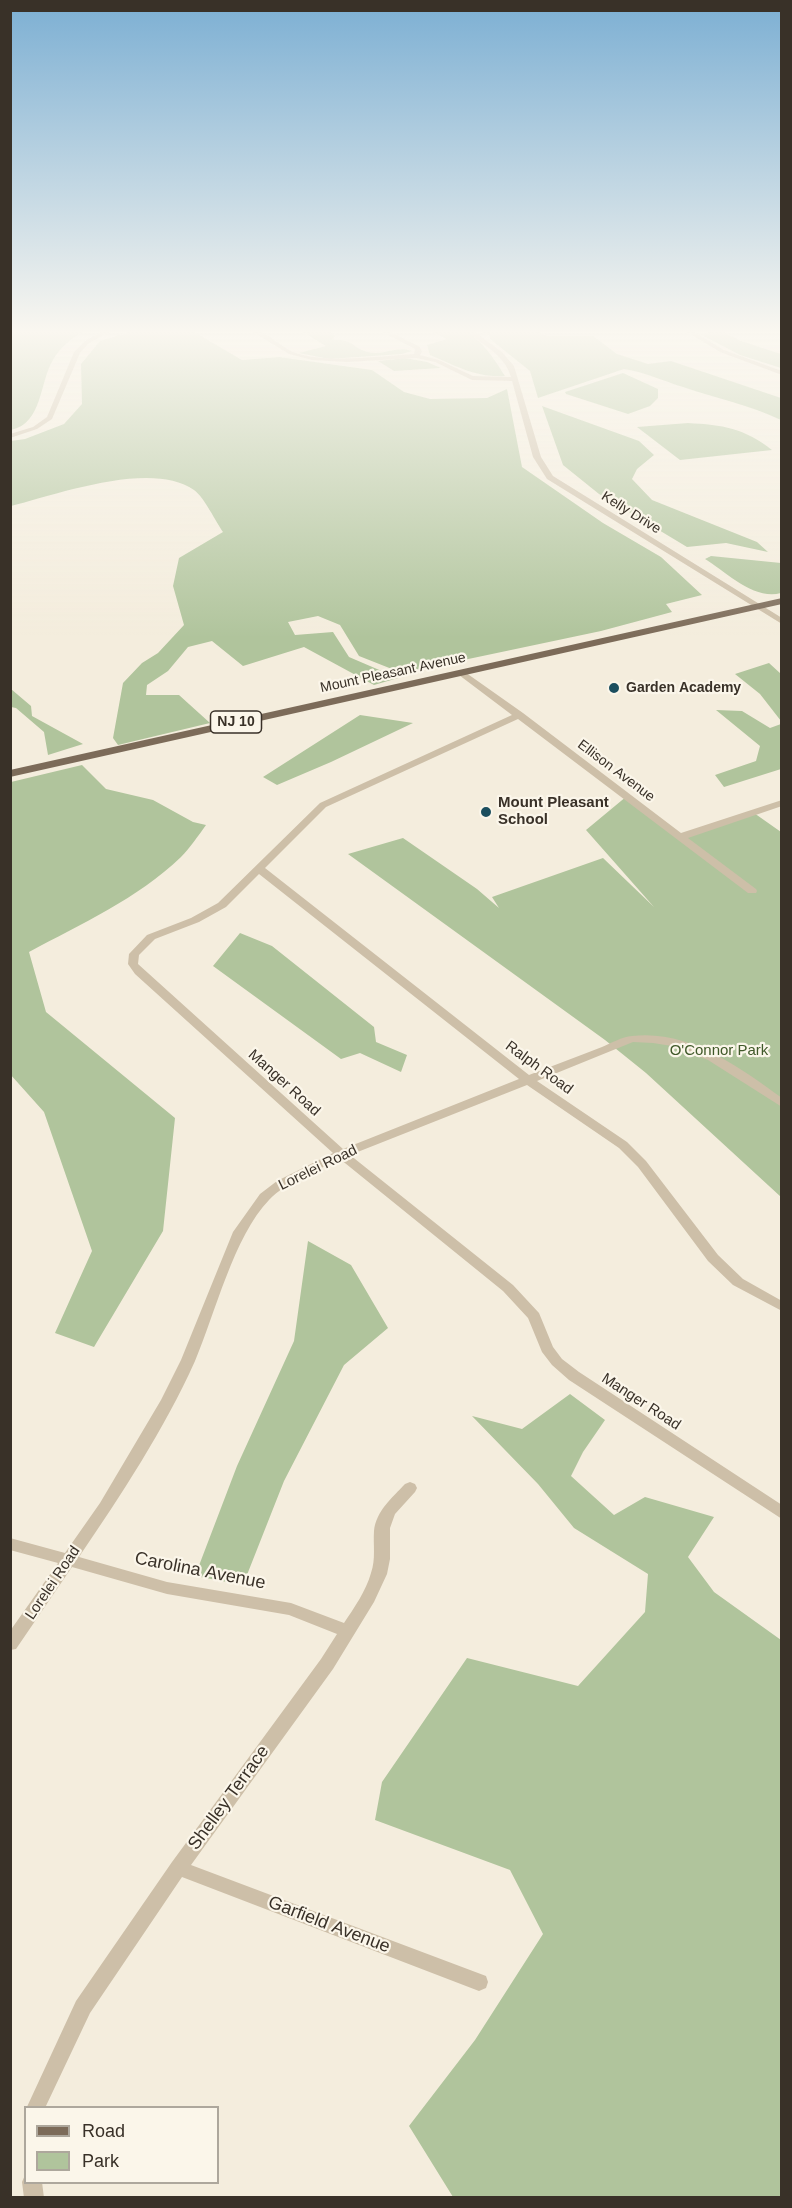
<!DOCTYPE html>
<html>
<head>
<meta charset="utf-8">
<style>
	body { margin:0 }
	#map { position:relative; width:792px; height:2208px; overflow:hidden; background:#f4eddd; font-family:Helvetica,sans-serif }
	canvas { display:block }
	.frame { position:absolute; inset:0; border:12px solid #393128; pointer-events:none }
	.legend { position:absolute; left:24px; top:2106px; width:195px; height:78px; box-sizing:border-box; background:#fbf6ea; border:2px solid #ada79c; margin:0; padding:8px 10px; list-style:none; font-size:18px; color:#393128 }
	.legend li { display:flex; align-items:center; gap:12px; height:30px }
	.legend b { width:30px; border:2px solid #ada79c }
</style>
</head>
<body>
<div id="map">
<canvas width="792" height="2208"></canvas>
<div class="frame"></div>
<ul class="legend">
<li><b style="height:8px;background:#7c6b59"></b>Road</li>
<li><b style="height:16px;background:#b0c49c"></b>Park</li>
</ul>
</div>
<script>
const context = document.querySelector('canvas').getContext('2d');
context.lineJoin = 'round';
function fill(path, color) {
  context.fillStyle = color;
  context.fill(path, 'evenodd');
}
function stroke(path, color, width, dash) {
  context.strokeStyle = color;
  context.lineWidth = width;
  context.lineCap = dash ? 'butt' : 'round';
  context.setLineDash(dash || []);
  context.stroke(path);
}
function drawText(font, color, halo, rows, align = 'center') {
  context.font = font + ' Helvetica,sans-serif';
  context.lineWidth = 4.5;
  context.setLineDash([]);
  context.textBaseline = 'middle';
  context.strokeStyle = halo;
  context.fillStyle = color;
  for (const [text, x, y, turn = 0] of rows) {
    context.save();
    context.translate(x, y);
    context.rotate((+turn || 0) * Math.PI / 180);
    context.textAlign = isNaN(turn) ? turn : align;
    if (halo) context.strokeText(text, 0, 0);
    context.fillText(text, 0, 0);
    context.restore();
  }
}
const green = new Path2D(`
	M11,329H88C75,335 60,347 53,360C39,383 43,423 11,430Z
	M140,329H189L242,360L279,357L372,370L404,392L430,399L487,398L507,389L522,467L603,523L661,557L702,595L666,604L672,612L601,631L402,673L359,656L340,625L318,616L288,622L295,635L333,632L349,657L398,678L374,685L304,647L243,666L212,641L188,647L168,671L147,685L146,695H179L210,723L118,745L113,738L123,683L142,663L158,653L184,625L173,586L179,558L223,532C216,522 204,497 194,490C152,460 58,494 11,506V441L25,439L64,424L82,404L81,364L100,341Z
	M298,329H323L335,335L332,340C352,338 352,348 368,352C383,356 398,345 412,351L402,354L329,359L299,353L326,346Z
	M426,329C436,329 449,327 459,329C480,335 494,359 505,376C477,378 456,366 430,355L427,345L447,339Z
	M477,329H531L547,336H593L617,354L648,364L671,361L781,398V420C747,404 718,399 683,387C663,381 645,372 624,369L538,398L530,371L490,339V336Z
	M721,331L741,341L781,354V368L740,355L700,334Z
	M405,358L427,362L441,368L394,371L378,361Z
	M623,373L658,389V398L650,406L628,414L566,394L565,392Z
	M542,406L639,441L654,455L637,469L632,479L652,500L757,542L768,552L726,543L687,547L599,494L563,465Z
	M688,423C723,425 744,428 772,450L680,460L637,427Z
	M711,556L781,563V593C755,601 726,572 705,559Z
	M769,663L781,674V721L760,694L735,674Z
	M11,689L31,706L32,716L83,744L48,755L44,732L16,708L11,707Z
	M716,710L742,711L770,728L781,724V769L724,787L715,775L756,761L760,746Z
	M360,715L413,723L331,762L277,785L263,777Z
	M82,765L106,789L153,800L193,822L206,825C198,836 190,848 181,857C137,899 81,924 29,952L46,1012L175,1118L163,1231L94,1347L55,1333L92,1251L44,1112L10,1074L11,782Z
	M627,796L680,837L754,813L781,832V1197L646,1073L605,1040L348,854L403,838L477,889L499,908L492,897L603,858L654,907L586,830Z
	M240,933L272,946L374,1027L376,1042L407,1055L401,1072L360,1053L341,1059L213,966Z
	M308,1241L351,1265L388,1328L344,1365L284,1481L243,1585L195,1576L237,1466L294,1341Z
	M570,1394L605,1420L583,1452L571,1476L614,1515L645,1497L714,1517L688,1557L714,1592L781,1640V2197H453L409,2126L475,2040L543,1934L510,1870L375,1820L382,1782L467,1658L578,1686L645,1612L648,1574L574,1528L538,1484L472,1416L522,1429Z`);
const minor = new Path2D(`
	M107,329H115L89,343L80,353L52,419L37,429L10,438V434L33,427L47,417L74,352L85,341Z
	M248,329C265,329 278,345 293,352C324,364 380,356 414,354L415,349L377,329H385L420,347L422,352L420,355L439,360L473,376L511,377C504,353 481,345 464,329H471L502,352L514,366L541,457L553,476L782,618V624L547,479L533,457L512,381L472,380L435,362L416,358L347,362L312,360L289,354Z
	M682,329H689L724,350L782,371V375L720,352Z
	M462,670L523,713L681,833L782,800V806L688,838L756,889L757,891L756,893H748L518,719L326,807L265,868L529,1075C553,1066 578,1056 602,1047C611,1043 622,1037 632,1036C687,1029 740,1067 782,1098V1107L708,1060L672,1046L653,1043L633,1042L537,1081L627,1142L646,1161L718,1255L743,1279L782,1301V1311L733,1285L708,1261L638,1167L619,1148L527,1085L350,1155L513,1285L539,1313L553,1347L562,1359L579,1372L782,1505V1519L569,1380L552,1365L542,1352L528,1318L503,1291L340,1159C317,1171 287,1181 269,1200C234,1236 215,1314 195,1361C164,1430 121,1495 79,1557L167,1582L291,1603L344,1623C354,1608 366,1591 371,1573C376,1559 373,1545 374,1531C376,1511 392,1498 405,1484L410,1482L415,1484L417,1488L415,1492L395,1514L390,1528V1559L387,1574L374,1602L333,1669L191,1865L486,1976L488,1982L486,1988L479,1991L182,1877L90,2013L45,2108L26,2109L76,2001L172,1862L321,1659L337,1634L289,1615L167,1594L72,1567L16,1649L10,1650V1631L58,1563L10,1550V1538L65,1553L100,1503L161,1400L181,1360L233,1232L260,1194L277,1181L333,1153L135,974L128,964L129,954L147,935L191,918L218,903L320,803L512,715L459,675V671ZM259,874L519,1079L343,1149L138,964L139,955L155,939L199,922L226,907Z
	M25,2175L26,2182H42L44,2198H24L22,2182Z`);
const primary = new Path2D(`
	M782,598V604L10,777V770Z`);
const markers = [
	[614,688,6,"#1b4e5e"],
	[486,812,6,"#1b4e5e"]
];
const farStreetnames = [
	["Kelly Drive",631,513,32],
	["Mount Pleasant Avenue",393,673,-12],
	["Ellison Avenue",616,771,37]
];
const farPoinames = [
	["Garden Academy",626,688]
];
const shields = [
	[236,722,51]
];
const shieldNames = [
	["NJ 10",236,722]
];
const poiNames = [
	["Mount Pleasant",498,803],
	["School",498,820]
];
const parkNames = [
	["O'Connor Park",719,1051]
];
const streetNames = [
	["Ralph Road",539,1068,36],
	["Manger Road",284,1083,42],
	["Lorelei Road",318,1168,-26],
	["Manger Road",641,1402,33],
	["Lorelei Road",53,1583,-56]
];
const nearStreetnames = [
	["Carolina Avenue",200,1571,11],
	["Shelley Terrace",229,1798,-54],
	["Garfield Avenue",329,1925,21]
];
fill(green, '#b0c49c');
fill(minor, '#cdbfa8');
fill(primary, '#7c6b59');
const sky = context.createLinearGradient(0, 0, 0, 638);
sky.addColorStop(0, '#7cafd3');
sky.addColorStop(0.52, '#faf7f0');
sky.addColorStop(1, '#faf7f000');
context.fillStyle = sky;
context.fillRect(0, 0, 792, 638);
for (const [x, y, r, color] of markers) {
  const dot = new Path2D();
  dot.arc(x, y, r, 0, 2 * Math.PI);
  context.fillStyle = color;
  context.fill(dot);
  stroke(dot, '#fbf6ea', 2);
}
drawText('14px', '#393128', '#fbf6ea', farStreetnames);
drawText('bold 14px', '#393128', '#fbf6ea', farPoinames, 'left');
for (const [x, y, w] of shields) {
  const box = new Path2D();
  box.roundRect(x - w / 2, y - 11, w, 22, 4.5);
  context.fillStyle = '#fbf6ea';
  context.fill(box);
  stroke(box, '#393128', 1.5);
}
drawText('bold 14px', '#393128', null, shieldNames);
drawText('bold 15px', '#393128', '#fbf6ea', poiNames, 'left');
drawText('15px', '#40592a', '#fbf6ea', parkNames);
drawText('15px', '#393128', '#fbf6ea', streetNames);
drawText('18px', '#393128', '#fbf6ea', nearStreetnames);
</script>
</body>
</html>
